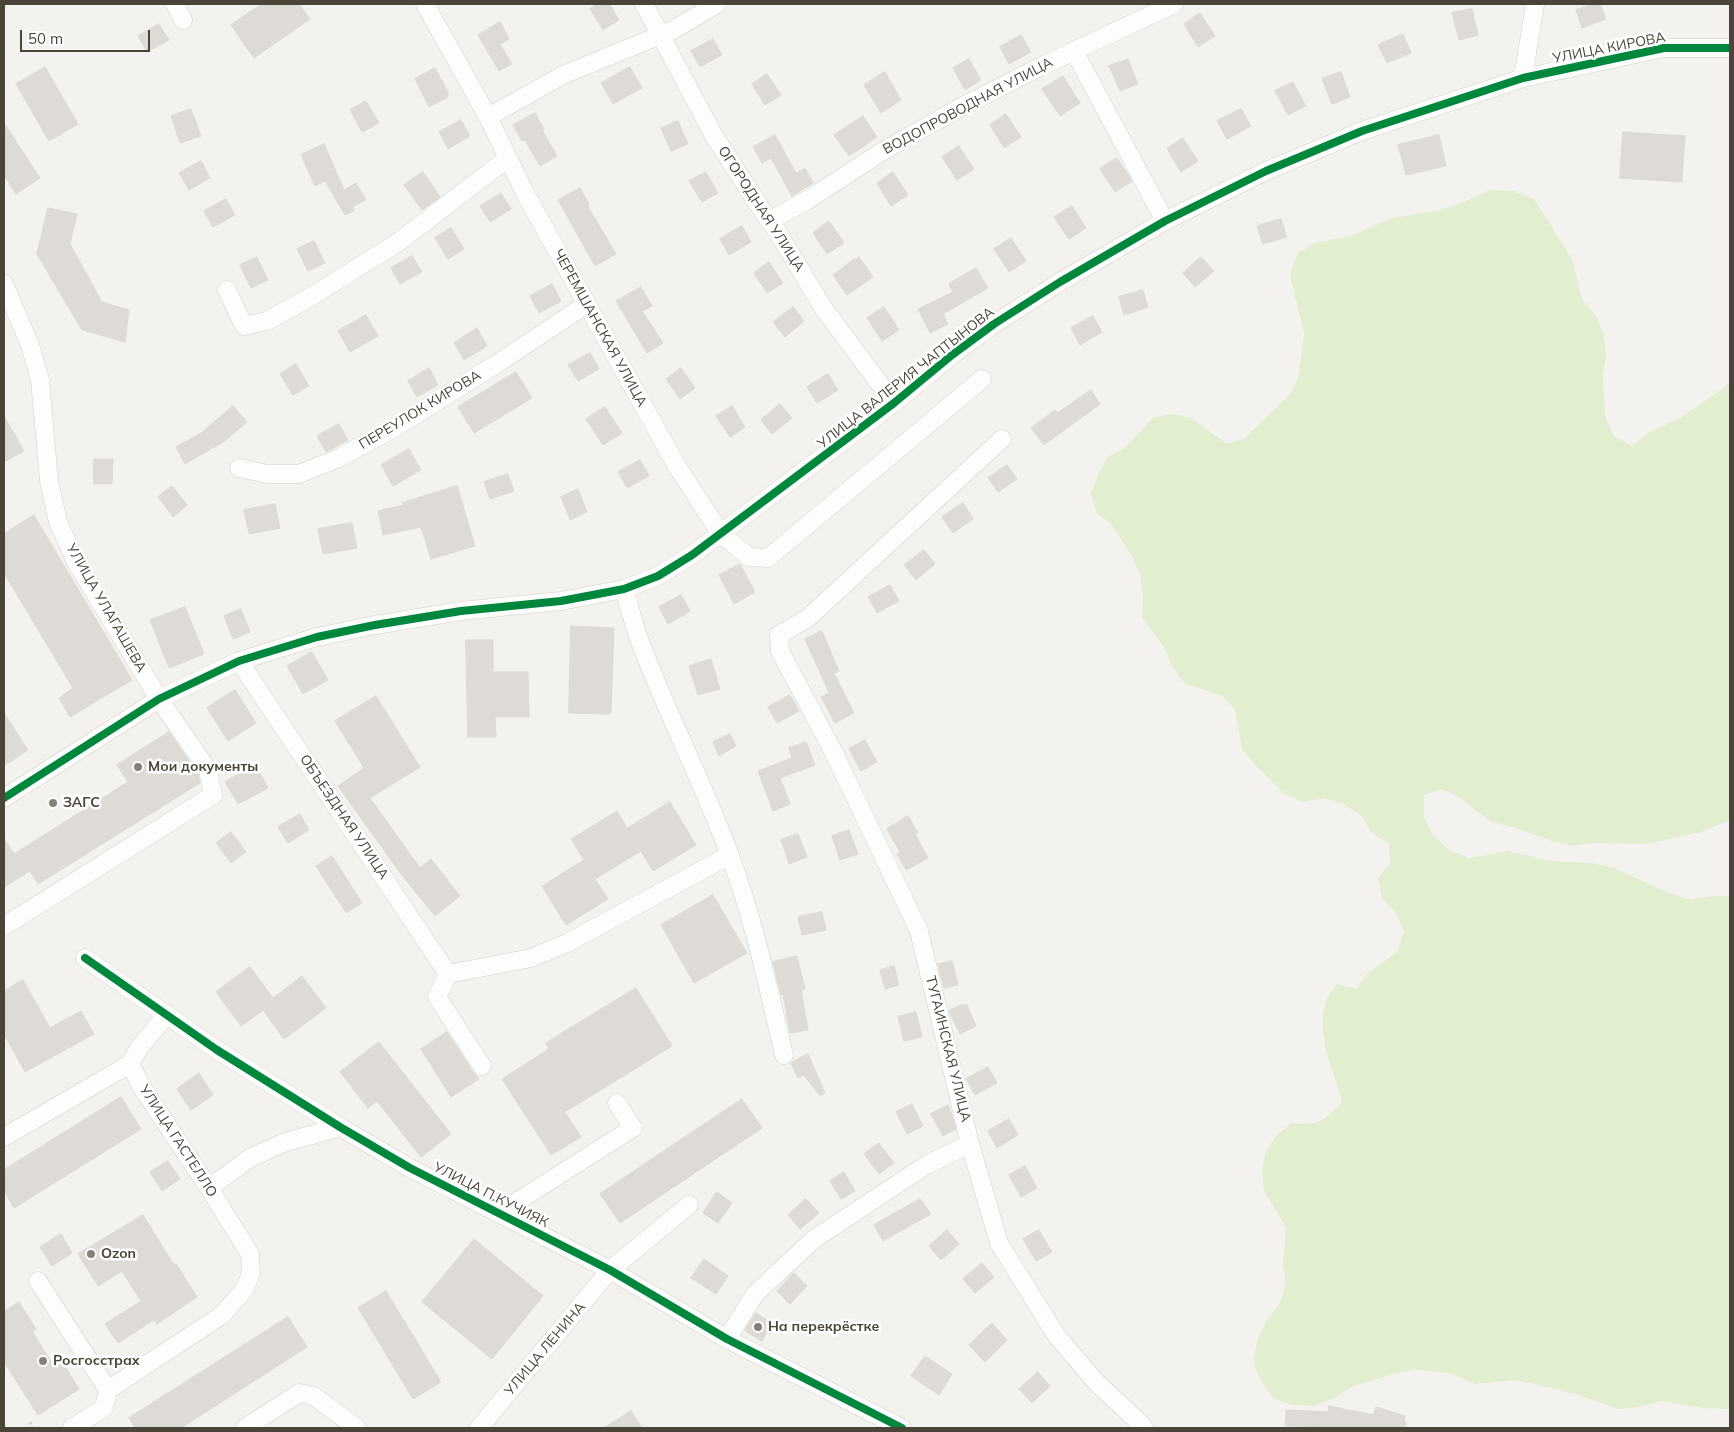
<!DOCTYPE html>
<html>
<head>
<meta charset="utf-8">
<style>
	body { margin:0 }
	#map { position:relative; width:1734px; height:1432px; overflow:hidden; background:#f4f2ee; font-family:Mulish,sans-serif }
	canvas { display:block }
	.frame { position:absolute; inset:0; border:5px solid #4b4439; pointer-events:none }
	.scale { position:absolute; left:20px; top:30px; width:130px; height:22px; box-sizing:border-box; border:2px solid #4b4439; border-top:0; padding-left:6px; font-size:15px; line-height:18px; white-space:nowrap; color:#4b4439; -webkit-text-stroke:4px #fff; paint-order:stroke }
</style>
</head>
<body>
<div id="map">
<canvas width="1734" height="1432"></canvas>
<div class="frame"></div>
<div class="scale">50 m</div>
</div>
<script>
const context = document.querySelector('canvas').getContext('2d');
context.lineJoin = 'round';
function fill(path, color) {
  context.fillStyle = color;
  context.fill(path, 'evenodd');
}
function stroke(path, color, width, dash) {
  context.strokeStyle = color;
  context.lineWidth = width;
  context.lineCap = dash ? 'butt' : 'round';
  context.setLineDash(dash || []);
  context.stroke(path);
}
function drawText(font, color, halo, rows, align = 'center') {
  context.font = font + ' Mulish,sans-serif';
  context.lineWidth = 5;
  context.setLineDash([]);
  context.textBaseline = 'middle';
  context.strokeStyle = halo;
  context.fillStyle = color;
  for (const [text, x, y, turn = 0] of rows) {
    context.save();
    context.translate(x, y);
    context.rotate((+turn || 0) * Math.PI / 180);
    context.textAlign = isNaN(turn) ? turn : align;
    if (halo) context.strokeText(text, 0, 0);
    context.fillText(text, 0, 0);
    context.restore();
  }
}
const green = new Path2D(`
	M1490,190L1514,191L1534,199L1572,259L1582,299L1596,316L1604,335L1606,355L1603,375L1605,417L1614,436L1632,446L1648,433L1682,417L1730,383V820L1701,832L1657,842L1638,844L1594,843L1573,846L1552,841L1512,827L1492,822L1476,811L1462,799L1442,789L1424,795V817L1433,835L1449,850L1469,858L1508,851L1550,861L1592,863L1614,868L1669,893L1691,900L1710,896H1730V1409L1702,1408L1661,1401L1639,1407L1618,1409L1576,1394L1516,1380L1475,1384L1455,1375L1435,1371L1414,1370L1393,1374L1353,1386L1334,1398L1313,1406L1291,1405L1273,1398L1261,1381L1253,1362L1257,1342L1266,1321L1280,1303L1286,1284L1283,1265L1286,1227L1264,1191L1262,1171L1266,1151L1276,1136L1291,1123C1318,1126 1324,1122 1342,1102C1334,1071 1315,1034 1326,1001C1328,995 1333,990 1336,984L1356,989L1367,974L1397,952L1404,932L1396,913L1382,898L1378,878L1390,864L1389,844L1371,832L1362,816L1344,804L1323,798L1302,802L1285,794L1256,766L1242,749L1235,710L1223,696L1184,683L1172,666L1164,647L1142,617L1143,595L1140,575L1132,556L1111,524L1096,512L1091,493L1099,473L1108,457L1125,448L1153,418L1173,414L1191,418L1227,444L1245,438L1290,394L1299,376L1304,333L1290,275L1298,253L1315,243L1354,235L1392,218L1435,211L1454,206Z`);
const building = new Path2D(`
	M262,4H299L310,19L254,58L231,25Z
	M598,4H609L619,20L603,30L590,9Z
	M1594,4H1600L1606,19L1582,28L1576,10Z
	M1472,9L1478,35L1459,40L1452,13Z
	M1200,13L1215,36L1198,47L1184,24Z
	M500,22L509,39L500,44L512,64L499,71L478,35Z
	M159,24L169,40L147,52L138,36Z
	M1403,34L1411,53L1387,63L1378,45Z
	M1021,35L1031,52L1009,64L1000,47Z
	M713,39L722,55L700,67L691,51Z
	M969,59L981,80L965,90L953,68Z
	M1128,59L1138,84L1120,91L1109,66Z
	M45,67L78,124L49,141L16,84Z
	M630,67L642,88L613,104L601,83Z
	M435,68L448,92V97L429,107L415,79Z
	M885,72L901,100L881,113L864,85Z
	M1341,72L1350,97L1332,104L1322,79Z
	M767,74L781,95L765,105L752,84Z
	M1063,76L1080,103L1060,116L1042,89Z
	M1293,82L1306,106L1288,115L1275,91Z
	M366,101L379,123L362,132L350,110Z
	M191,109L201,136L180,143L171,116Z
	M1241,109L1251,126L1227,139L1217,121Z
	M535,113L544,129L542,130L557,156L540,166L525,140L522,141L513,125Z
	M1006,114L1021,137L1004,148L990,125Z
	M863,116L877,137L849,156L834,135Z
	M461,120L470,136L448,149L439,132Z
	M678,121L688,144L671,151L661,128Z
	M4,123L40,178L16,194L4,175Z
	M1623,132L1685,136L1682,182L1620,178Z
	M775,135L796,173L805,168L813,183L792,196L771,158L762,163L753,147Z
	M1439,135L1446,166L1406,175L1398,145Z
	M1183,138L1198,161L1181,172L1167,149Z
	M324,144L344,190L356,183L366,200L352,207L354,211L345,215L325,181L315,186L301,155Z
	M959,146L974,169L957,180L942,157Z
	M1117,158L1132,181L1115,192L1100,169Z
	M201,161L210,178L189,190L179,173Z
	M423,172L440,197L422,210L404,185Z
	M706,172L718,193L702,202L689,181Z
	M893,172L908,195L891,206L877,183Z
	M580,188L589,204L587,205L616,254L595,266L558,200Z
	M501,193L511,209L490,222L480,206Z
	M226,199L235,215L213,227L204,211Z
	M1072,206L1086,228L1069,239L1054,217Z
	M48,208L77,214L70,244L102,302L129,310L125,342L82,330L37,254Z
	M1281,219L1287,237L1263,244L1257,226Z
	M829,221L844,243L827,254L813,233Z
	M742,226L751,242L729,255L720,239Z
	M451,228L464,249L448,259L435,238Z
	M1011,238L1026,261L1009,272L994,249Z
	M314,241L325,263L308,271L297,249Z
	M412,256L422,272L400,284L391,268Z
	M257,257L268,280L251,288L240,265Z
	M859,257L873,277L847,295L833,275L854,259L855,260Z
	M1201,257L1214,271L1195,287L1183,273Z
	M769,262L783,283L767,293L754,273Z
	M976,268L988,288L943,314L948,324L930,333L918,309L953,292L949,284Z
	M552,284L561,301L539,313L530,296Z
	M641,287L652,306L642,311L663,343L647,353L616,301Z
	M1143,290L1148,307L1124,315L1119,297Z
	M793,307L804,321L785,337L773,322Z
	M884,307L899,330L882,341L867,318Z
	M366,315L378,336L350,352L338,331Z
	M1093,316L1102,332L1080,345L1071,328Z
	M477,328L487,346L464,360L454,343Z
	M590,353L599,369L578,381L568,365Z
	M296,364L309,386L293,395L280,374Z
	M429,368L438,385L417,397L408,381Z
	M681,368L695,388L680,399L666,379Z
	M516,372L532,398L474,433L458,407Z
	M828,374L838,390L817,403L807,387Z
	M1091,390L1100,404L1044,445L1031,428L1055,410L1057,413Z
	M780,404L792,418L772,434L761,420Z
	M233,406L247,422L223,442L185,464L176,447L201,433Z
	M732,406L745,427L730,437L716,416Z
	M605,407L622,433L603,445L586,419Z
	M4,416L24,451L4,462Z
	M339,424L348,440L326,452L317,436Z
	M409,449L421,470L393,486L381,465Z
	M94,459H113L112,484H94Z
	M640,460L649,476L627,488L618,472Z
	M1007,465L1017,479L998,492L988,478Z
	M508,474L514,491L490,499L484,482Z
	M172,486L187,505L173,517L158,497Z
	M457,486L475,546L431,559L421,527L383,535L378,511L404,505L402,503Z
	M578,489L587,512L570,520L561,497Z
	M963,503L973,519L953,533L942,517Z
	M275,504L280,528L249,534L244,510Z
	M34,515L132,680L70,717L59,698L73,688L4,573V534Z
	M352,523L357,548L323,554L318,529Z
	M924,550L935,564L916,580L904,565Z
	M740,564L755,592L734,604L719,575Z
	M890,585L899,601L877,613L868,597Z
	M681,595L690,611L668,624L659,607Z
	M185,607L204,654L169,668L150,620Z
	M241,609L250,632L233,639L224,616Z
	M571,626L614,628L611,714L569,713Z
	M822,631L839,671L834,673L854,713L835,723L821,697L829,693L805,639Z
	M466,640H493V672H528L529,717H495L496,737H468Z
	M312,652L328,680L303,694L287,666Z
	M711,659L720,689L698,695L689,666Z
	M235,690L256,723L228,741L207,708Z
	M790,695L799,711L777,723L768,707Z
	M376,696L420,767L370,798L420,868L431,859L460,896L435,916L401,874L338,786L364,768L335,721Z
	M4,713L28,750L4,766Z
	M169,732L198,774L200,783L38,884L30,871L4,887V838L14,854L128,782L117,765Z
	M730,734L736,746L719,756L713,742Z
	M865,740L877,762L861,771L849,749Z
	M806,742L815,765L780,778L790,804L773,811L758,771L792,758L789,748Z
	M255,765L268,788L238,804L225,782Z
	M670,802L696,845L653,871L641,851L595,879L608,899L566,925L542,886L584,860L571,839L617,811L627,828Z
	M300,814L309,830L288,843L278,827Z
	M908,816L918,833L915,834L928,858L906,870L897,854L900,852L887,829Z
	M849,830L858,854L840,860L832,836Z
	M231,832L246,852L231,863L216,843Z
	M798,834L807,857L789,864L781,840Z
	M332,856L362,903L346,913L316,866Z
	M713,895L747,953L694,983L661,925Z
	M822,912L826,930L802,935L798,917Z
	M797,956L805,989L801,990L808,1030L790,1033L783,994L781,995L773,962Z
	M952,961L958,985L944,988L938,964Z
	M894,966L899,985L885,989L880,970Z
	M250,967L273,998L302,976L326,1008L284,1039L263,1010L241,1026L216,992Z
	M23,980L50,1028L81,1011L94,1034L25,1072L4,1034V991Z
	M636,988L672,1046L565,1112L581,1137L551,1155L502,1079L549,1049L546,1043Z
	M961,1005H967L976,1026L960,1034L949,1011Z
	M916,1012L922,1037L904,1041L898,1017Z
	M447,1032L473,1072L479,1079L451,1097L421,1049Z
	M379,1042L451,1134L421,1157L377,1101L368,1108L340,1072Z
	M808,1054L825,1093L820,1096L804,1075L798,1078L791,1063Z
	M988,1067L997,1083L975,1095L966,1079Z
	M199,1073L213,1095L191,1110L177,1089Z
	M121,1097L141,1129L14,1208L4,1191V1170Z
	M742,1099L762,1128L620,1223L600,1194Z
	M912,1104L923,1126L907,1134L896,1112Z
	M948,1105L951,1112L956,1129L943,1136L931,1114Z
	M1009,1119L1018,1135L997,1148L988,1131Z
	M879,1143L894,1163L879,1174L864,1154Z
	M168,1161L180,1179L162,1191L150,1172Z
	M1025,1166L1037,1188L1021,1197L1009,1175Z
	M844,1172L855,1191L841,1199L830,1181Z
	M717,1192L732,1203L718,1223L703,1213Z
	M806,1199L819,1213L800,1229L788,1215Z
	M920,1199L931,1214L883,1241L874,1225Z
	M143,1215L174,1265L176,1264L197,1297L157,1324L154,1320L118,1343L105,1324L141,1301L122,1271L98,1286L78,1254Z
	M947,1230L959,1244L941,1260L929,1246Z
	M1039,1230L1052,1252L1036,1261L1023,1239Z
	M61,1234L72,1253L52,1266L40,1247Z
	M474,1239L543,1296L492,1359L422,1302Z
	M704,1259L728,1276L716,1294L691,1278Z
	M982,1263L994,1277L975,1293L963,1279Z
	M794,1273L807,1286L790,1304L777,1291Z
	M386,1291L441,1382L413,1399L358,1308Z
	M19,1302L36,1329L32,1331L55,1368L63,1363L79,1389L38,1415L4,1362V1312Z
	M756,1313L772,1323L762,1341L745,1331Z
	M288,1317L307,1347L181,1428H135L129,1418Z
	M992,1323L1007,1340L985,1362L969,1345Z
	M925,1356L952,1374L939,1395L911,1376Z
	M1038,1372L1050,1386L1032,1403L1019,1389Z
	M1329,1406L1373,1415L1376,1407L1405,1416L1404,1421L1406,1422V1428L1285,1426L1286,1410L1328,1412Z
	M631,1411L642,1428H604Z`);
const path = new Path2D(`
	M30,1422L32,1428`);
const minor = new Path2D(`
	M175,4L183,20
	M425,4L488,117L526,195L678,468L721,534L749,557L768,558L982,379
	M644,4L714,136L769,221L772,223L824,309L894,403
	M1074,51L1165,221
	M1523,78L1535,4
	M488,117L563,75L673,30L717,4
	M769,221L809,199L883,151L963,106L1042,66L1174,4
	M4,284L30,345L40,380L49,481L58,522L76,562L159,699L208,770L213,795L4,926
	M227,290L244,326L267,321L307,299L349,273L397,243L507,159
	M1002,439L808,618L779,635L780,651L834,753L919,931L970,1144L999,1243L1056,1335L1096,1382L1143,1426
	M239,468L268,474H299L339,458L394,428L495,365L587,304
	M624,589C629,605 633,621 638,636C665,710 702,780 729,853C754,919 768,987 784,1055
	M239,661L448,974
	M4,798L159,699L239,661L317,637L375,625L461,611L561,601L624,589L658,576L692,555L894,403L952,355L994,324L1060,282L1165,221L1266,171L1362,131L1523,78L1664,48H1730
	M85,958L217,1050L340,1127L410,1168L610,1270L727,1339L902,1428
	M448,974L531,958L567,943L730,855
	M448,974L437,997L482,1066
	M4,1137L130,1064
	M209,1188L250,1158L283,1143L340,1127
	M499,1213L633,1128L617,1103
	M38,1281L108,1390
	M727,1339L755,1294L814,1239L928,1164L970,1144
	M72,1428L104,1408L108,1390L222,1315L245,1289L251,1273L250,1254L209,1188L143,1089L130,1064L139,1048L167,1014
	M245,1428L299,1393L314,1396L357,1428
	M479,1428L610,1270L689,1205`);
const cycleway = new Path2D(`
	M4,798L159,699L239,661L317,637L375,625L461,611L561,601L624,589L658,576L692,555L894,403L952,355L994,324L1060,282L1165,221L1266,171L1362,131L1523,78L1664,48H1730
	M85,958L217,1050L340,1127L410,1168L610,1270L727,1339L902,1428`);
const markers = [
	[138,767,5,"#868178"],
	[53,803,5,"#868178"],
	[91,1254,5,"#868178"],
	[758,1327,5,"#868178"],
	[43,1361,5,"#868178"]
];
const streetNames = [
	["УЛИЦА КИРОВА",1609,48,-11],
	["ВОДОПРОВОДНАЯ УЛИЦА",968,106,-28],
	["ОГОРОДНАЯ УЛИЦА",761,209,57],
	["ЧЕРЕМШАНСКАЯ УЛИЦА",600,328,61],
	["УЛИЦА ВАЛЕРИЯ ЧАПТЫНОВА",906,378,-38],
	["ПЕРЕУЛОК КИРОВА",420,410,-31],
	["УЛИЦА УЛАГАШЕВА",106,608,60],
	["ОБЪЕЗДНАЯ УЛИЦА",344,817,56],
	["ТУГАИНСКАЯ УЛИЦА",948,1049,76],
	["УЛИЦА ГАСТЕЛЛО",178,1141,57],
	["УЛИЦА П.КУЧИЯК",491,1195,27],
	["УЛИЦА ЛЕНИНА",545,1349,-50]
];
const poiNames = [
	["Мои документы",148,767],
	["ЗАГС",63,803],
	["Ozon",101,1254],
	["На перекрёстке",768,1327],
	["Росгосстрах",53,1361]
];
fill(green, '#e1eecf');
fill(building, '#dedbd6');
stroke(building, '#dcd9d4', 1);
stroke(minor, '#d2d0cb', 19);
stroke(path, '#d3d2cc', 3, [2.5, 2.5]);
stroke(minor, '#fdfdfc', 18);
stroke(cycleway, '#00873e', 8);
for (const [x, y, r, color] of markers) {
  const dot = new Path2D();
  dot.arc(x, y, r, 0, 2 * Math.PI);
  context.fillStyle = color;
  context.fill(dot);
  stroke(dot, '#fff', 2);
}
drawText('14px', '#4b4439', '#fff', streetNames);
drawText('bold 14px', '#4b4439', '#fff', poiNames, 'left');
</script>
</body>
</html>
